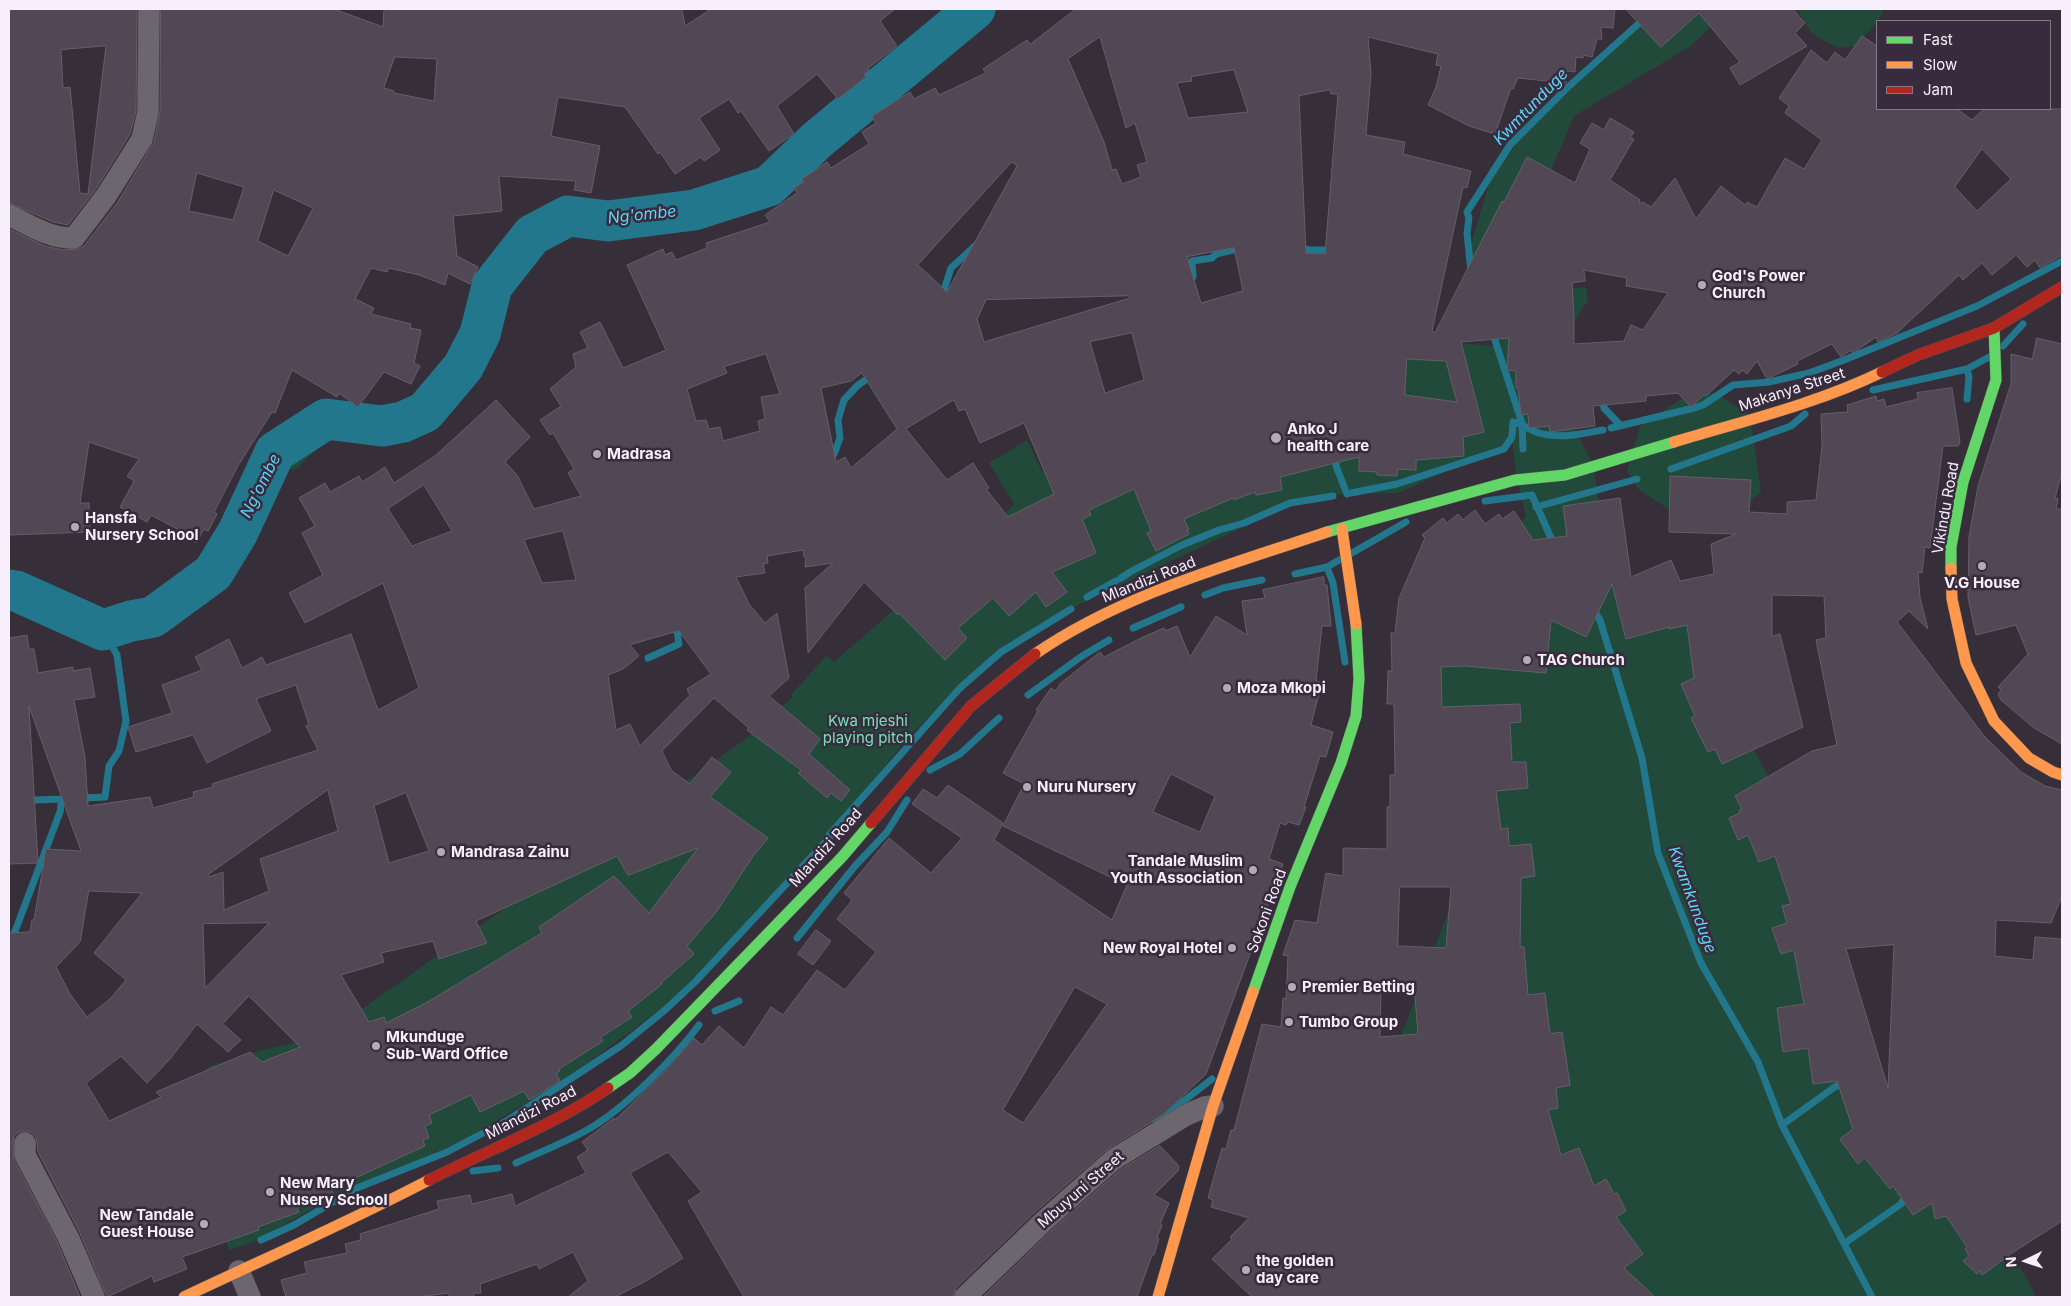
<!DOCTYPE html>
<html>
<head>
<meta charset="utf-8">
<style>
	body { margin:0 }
	#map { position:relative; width:2071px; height:1306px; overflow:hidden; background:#362f39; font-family:Inter,sans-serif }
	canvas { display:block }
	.frame { position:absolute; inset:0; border:10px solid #f7effb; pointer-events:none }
	.legend { position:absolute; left:1876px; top:20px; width:175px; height:90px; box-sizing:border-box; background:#382b3d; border:1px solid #847989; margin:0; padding:6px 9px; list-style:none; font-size:15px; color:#f7effb }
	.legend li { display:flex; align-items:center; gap:10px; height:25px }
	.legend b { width:25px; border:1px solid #847989 }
	.north { position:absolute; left:2001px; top:1236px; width:50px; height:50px; -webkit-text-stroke:4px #382b3d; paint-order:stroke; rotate:266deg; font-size:14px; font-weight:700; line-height:20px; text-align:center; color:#f7effb }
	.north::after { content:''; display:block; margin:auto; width:18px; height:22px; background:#f7effb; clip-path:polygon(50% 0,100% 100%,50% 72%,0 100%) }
</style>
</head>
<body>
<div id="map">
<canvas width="2071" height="1306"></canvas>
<div class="frame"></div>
<ul class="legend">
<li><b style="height:6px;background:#63d668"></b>Fast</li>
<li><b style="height:6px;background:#ff974d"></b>Slow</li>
<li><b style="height:6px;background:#b3261e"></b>Jam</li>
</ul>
<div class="north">N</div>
</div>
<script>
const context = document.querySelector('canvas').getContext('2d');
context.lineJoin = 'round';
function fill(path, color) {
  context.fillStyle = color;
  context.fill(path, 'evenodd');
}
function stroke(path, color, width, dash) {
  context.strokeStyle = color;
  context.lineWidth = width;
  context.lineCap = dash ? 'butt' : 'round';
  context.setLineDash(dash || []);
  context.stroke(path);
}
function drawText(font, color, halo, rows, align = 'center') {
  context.font = font + ' Inter,sans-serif';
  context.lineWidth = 5;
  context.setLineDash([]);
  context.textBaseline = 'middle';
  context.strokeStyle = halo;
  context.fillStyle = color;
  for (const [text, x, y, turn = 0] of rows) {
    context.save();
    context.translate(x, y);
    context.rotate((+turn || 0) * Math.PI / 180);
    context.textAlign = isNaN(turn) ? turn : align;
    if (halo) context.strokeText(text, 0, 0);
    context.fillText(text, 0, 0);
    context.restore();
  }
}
const green = new Path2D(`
	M1649,9H1728L1691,46L1574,116L1517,251L1523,293L1586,287L1588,300L1576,319L1572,316L1531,348L1594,466L1606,567L1695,605L1717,682L1822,875L1873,1086L1985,1218L2026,1277L2036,1297H1440L1389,1194L1385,1078L1459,884L1428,677L1496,555L1526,516L1516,473L1512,441L1398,493L1311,495L1038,624L908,736L818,858L665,1006L567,1078L466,1139L321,1204L253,1242L229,1250L218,1216L195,1079L210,1066L263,1050L301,1041L349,1018L743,741L793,697L791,695L826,656L834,662L1013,506L1014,504L989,463L1027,440L1042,472L1070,438L1357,335L1494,346L1469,251L1496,160Z
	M1797,9H1884L1877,23L1855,46L1838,48L1820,39L1810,31Z
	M1715,393L1750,415L1761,492L1735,516L1682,518L1638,489L1627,471L1640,427L1687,395Z
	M311,442H321V447L316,450L295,470L286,468C280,457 287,454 294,446L303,447L307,451Z`);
const stream = new Path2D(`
	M1297,247L1309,250H1333
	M1471,272L1467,233L1469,218L1467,212L1510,145L1568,87L1655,9
	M1186,278L1193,277L1192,261L1212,258L1216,254L1241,248
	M941,299L951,268L976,245
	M1492,331L1522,423L1523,449
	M2003,346L2023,324
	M1873,390L1967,369L1989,357
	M1603,398L1604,408L1620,425
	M1967,399L1969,377L1967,369
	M1611,428L1694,408L1703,405L1733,385L1769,382L1809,373L1844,360L1977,306L2062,261
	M1336,454V466L1347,494
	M827,456L834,454L840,438L838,420L844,400L858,385L873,375
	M1671,469L1791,426L1805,414
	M1351,493L1397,484L1504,449L1512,437L1513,422C1523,424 1529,430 1539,433C1559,439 1582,434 1603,430
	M1485,501L1532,495L1554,545
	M1536,507L1637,479
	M1352,553L1406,522
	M1327,567L1333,583L1345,662
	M1295,574L1327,567L1341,559
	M1121,578L1130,572L1182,545L1219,530L1244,523L1290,503L1333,496
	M1205,595L1223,588L1262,580
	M1087,597L1116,581
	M1592,608L1600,620L1642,758L1658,853L1701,963L1758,1062L1782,1125L1872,1297
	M1133,628L1181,607
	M648,658L679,644L676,624
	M1028,695L1082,656L1109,640
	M930,770L960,754L999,718
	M9,801L62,799
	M797,938L855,866L887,832L907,800
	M15,941L14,934L60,812L62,799L105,797L109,766L119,751L126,721L117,655L103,630
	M715,1011L739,1001
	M1154,1119L1172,1110L1212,1079
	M1782,1125L1836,1086L1848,1084
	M516,1163C540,1152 564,1143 587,1130C623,1110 674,1059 699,1025
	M473,1171L498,1168
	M261,1240L294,1225L357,1188L447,1152L508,1120L622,1045L665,1010L695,982L830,837L829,835L960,688L1001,652L1071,609
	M1845,1243L1901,1204L1908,1193`);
const river = new Path2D(`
	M9,590L16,591L103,630L131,621L153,617L213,573L238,532L275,452L326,419L382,426L403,422L425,412L463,367L480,334L492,286L532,235L568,216L608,221L694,210L769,186L817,140L975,9`);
const building = new Path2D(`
	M9,9H137L136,111L130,134L96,189L68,225L53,222L9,203ZM106,46L88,194L80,193L70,87L63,88L61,50Z
	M161,9H334L383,27L384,9H682L685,26L711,9H895L880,21L897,46L868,68L869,70L864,74L866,77L838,99L817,74L777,106L794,134L769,151L741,111L738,113L729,99L699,118L720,150L704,161L701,157L675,174L660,152L658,154L625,107L558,97L551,136L600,146L591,193L574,190L576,181L499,176L502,211L453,216L457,256L478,267L470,284L448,273L445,285L419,275L389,268L387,272L371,268L355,299L374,308L371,314L411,324L410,328L421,330L414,363L420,366L411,384L384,372L358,407L339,393L337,397L292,370L275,413L272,412L239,464L214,512L217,514L208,531L204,529L196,543L179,530L151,515L147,522L120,507L134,481L127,476L139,459L89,442L80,503H89L90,532L9,535V229L45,246L63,250L79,249L84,246L117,203L154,142L160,112ZM395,57L437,59L434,101L394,93V91L384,88ZM197,173L244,187L233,220L189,211ZM274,190L313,208L288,256L258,241Z
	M1076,9H1615L1613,28L1601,27L1602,39H1597L1592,57L1583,55V58L1576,57L1575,72L1567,71L1566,83L1518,78L1513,89L1511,88L1495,134L1469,126L1428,105L1436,87L1441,66L1436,65L1438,54L1368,37L1371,74L1366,135L1405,142L1403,154L1471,171L1467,188L1463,187L1432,331L1435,333L1502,201L1504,202L1527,157L1575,183L1590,149L1580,143L1592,123L1604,130L1610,118L1634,132L1630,138L1634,139L1610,180L1640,200L1639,204L1643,202L1651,207L1675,178L1696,219L1721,186L1745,205L1747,202L1757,207L1785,158L1804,169L1822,140L1785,113L1789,106L1779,98L1811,50L1827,63L1835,52L1845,60L1862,36L1877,46V109H1957L1972,120L1984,109H2062V255L2040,268L2035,260L2027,267L2016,255L1992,275L1982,263L1963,280L1959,275L1897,333L1878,342L1876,337L1853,353L1851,350L1841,357L1832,344L1797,361L1798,364L1767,379L1757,361L1747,374L1742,370L1739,374L1734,370L1706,396L1704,395L1691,407L1678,393L1646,396V401L1593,406L1595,426L1550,432L1549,426L1529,428L1528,414L1521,415L1518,388H1516V371L1507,370L1509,338L1461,342L1484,432L1463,437L1464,456L1416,460V470L1398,469L1397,476L1377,475V472L1359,471V457L1280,477L1282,490L1256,495L1255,492L1234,500L1233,498L1184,519L1189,530H1187L1189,534L1156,551L1147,533L1151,531L1134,489L1089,510L1091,515L1082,519L1096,553L1052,572L1067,592L1046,607L1036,592L1009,616L993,598L958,628L967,638L945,660L899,613L898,615L864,582L808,653L805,588L833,563L805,567L806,557H804L803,550L767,556L768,563L763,564L765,573L736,577L749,604L765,623L777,613L789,678L769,696L820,739L809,754L850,790L841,801L831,793L827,798L798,773L801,770L747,730L749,728L714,698L662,751L671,770L690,784L712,757L731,772L710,797L768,838L756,853H755L717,911L687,946L694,954L661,983L662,984L628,1011L632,1017L601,1037L603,1041L559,1069L560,1071L556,1073L560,1081L529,1100L524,1091L480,1112L471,1095L429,1115L432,1123L425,1126L429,1138L423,1140L425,1146L331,1189L333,1194L297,1208L299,1212L258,1227L259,1230L182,1257L187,1269L154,1282L152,1276L107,1297L80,1233L38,1152L36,1137L31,1132H19L14,1136L13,1143L14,1160L58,1244L80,1297H9V933L30,932L32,920H34L46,849L81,851L29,706L38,863L9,864V638L27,635L29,649H34L38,673L73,667V671L90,668L95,697L74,700L85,758L88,806L150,797L153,808L194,797L193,792L213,787L212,784L318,750L306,726L309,725L296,685L256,699L271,731L207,763L193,735L136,752L128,727L172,713L162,685L202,670L195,657L229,639L242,668L262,657L266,665L351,634L378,710L419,688L383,583L305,623L289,593L323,575L302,533L315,526L299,498L325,483L330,492L359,476L362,482L385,467L394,483L435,456L496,400L530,437L505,462L517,475L534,509L581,496L568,473L574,469L553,433L550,435L540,420L561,406L550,389L576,367L573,354L588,348L580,332L600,322L623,368L666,350L627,265L663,249L665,255L672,252L676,260L707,248L706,243L770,222L765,215L797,193L794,188L804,182L802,179L827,162L831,168L869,144L862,132L876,123L872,116L910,92L914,99L935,88L939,95L986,73L983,69L1027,40L1030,44ZM1100,37L1126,128L1135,123L1147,162L1137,165L1141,177L1122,184L1116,169L1112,170L1104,142L1068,59ZM1234,70L1248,112L1188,118L1177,83L1192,81L1191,77ZM1330,90L1331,94H1338L1325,254L1306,253L1299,96ZM1982,149L2011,179L1977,211L1955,187ZM1012,162L1017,166L947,292L918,265ZM1234,248L1243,291L1201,303L1187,257ZM1584,270L1627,278L1626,286L1668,293L1643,330L1631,325L1624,341L1574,344V316L1572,283L1585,281ZM1129,296L1130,298L984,342L977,319L986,300ZM1132,333L1144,380L1105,393L1090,342ZM766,354L780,394L761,397L765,419L758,421L760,431L723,441L720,427L709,429L706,420L696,421L687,389L727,373L724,367ZM1407,359L1446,361L1457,402L1405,395ZM862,373L897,429L851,468L845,457L836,462L821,388L851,381ZM954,400L959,411L965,409L980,443L1024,423L1054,494L1008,517L986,489L989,488L973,463L947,480L906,429ZM424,485L452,531L412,546L388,509ZM563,531L576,580L542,583L524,540ZM679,631L711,674L687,689L690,695L640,746L630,724L616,730L608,675L623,669L639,656L630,645ZM328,790L338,831L260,859L269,891L224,910L223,872L209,877L208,875ZM406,793L429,851L389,863L374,806ZM698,848L649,913L614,876L539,927L542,933L426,1003L386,1023L384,1017L369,1022L341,975L384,962L381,953L433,941L439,959L487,943L476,921L617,856L628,875ZM89,891L142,893L94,953L126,980L110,999L87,1017L70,994L56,967L80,942ZM269,923L205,988L203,924ZM249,996L300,1047L262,1062L250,1052L156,1092L161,1097L109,1121L86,1083L121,1056L147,1083L170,1059L197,1024L228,1052L241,1040L223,1024Z
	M1626,9H1793L1805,23L1795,33L1807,46L1740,85L1730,68L1740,62L1699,13L1661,47Z
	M2037,338L2062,344V472L2055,498L2058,499L2056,509H2062V744L2034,728L2001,700L1998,694L2001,690L1998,687L2028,654L2016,625L1976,635L1968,597L1969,537L1978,486L2011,384V354L2032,359Z
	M1952,388L1960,442L1958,446H1943L1930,548L1925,547L1922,573L1918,572L1920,598L1928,629L1909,611L1897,622L1985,737L2021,772L2045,786L2062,790V896L2051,923L1996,920L1995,956L2033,960L2035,937L2062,939V1221L2012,1253L1982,1275L1980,1271L1977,1274L1963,1261L1969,1256L1965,1249L1967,1247L1946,1216L1935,1219L1932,1203L1913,1215L1893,1186L1890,1189L1865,1158L1858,1164L1844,1145L1840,1139L1853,1129L1837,1081L1813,1084L1808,1048L1783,1052L1777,1008L1804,1004L1794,950L1781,954L1772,928L1787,923L1782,906L1791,904L1775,856L1759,862L1748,835L1738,840L1729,818L1740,813L1739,810L1742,809L1735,796L1812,751L1837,745L1816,640L1826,638L1824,596L1772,595V636L1780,634L1803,727L1722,764L1715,749L1708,752L1691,718L1695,716L1681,684L1694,678L1687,625L1669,629V627L1626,639L1612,584L1586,637L1551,620L1546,673L1465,666L1441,667L1442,707L1520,704L1521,722L1510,723L1512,762H1526L1528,788L1496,791L1501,829L1508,828L1509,846L1531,844L1535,876L1521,878L1520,947H1524L1528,995L1545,993L1550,1034L1562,1032L1570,1085L1556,1088L1558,1108L1548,1110L1561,1155L1579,1148L1594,1186L1606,1179L1614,1194L1617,1193L1626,1211L1616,1217L1643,1254L1624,1268L1655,1297H1252L1212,1259L1232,1239L1230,1237L1249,1218L1211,1207L1213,1200L1208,1198L1222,1148L1226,1149L1231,1130H1234L1262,1024L1281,1027L1283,998L1286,999L1288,956L1283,955L1295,920L1317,923L1326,873L1343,876V848L1387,849V807L1390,806V775H1395L1394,704H1387L1388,671H1392L1391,633H1395L1399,598L1425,538L1422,535L1443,518L1447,523L1458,514L1463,520L1475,510L1485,524L1499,514L1502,519L1514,511L1533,540L1567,536L1563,506L1620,498L1631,577L1671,560L1680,581L1714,574L1711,544L1736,534L1669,532L1670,476L1751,480L1749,512L1787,514V502L1816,500L1822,446L1821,414L1848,412L1847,405L1876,396L1877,401L1884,399L1886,407L1918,399L1917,393ZM1400,887H1451L1446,948L1398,946ZM1894,945L1888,1088L1846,949ZM1414,985L1418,1034L1380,1037L1381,988Z
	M1324,577V585H1327L1331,626H1322L1316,681L1322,682L1311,725L1333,732L1326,757L1320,756L1304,807H1306L1299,825L1288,822L1286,825L1280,823L1269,859L1283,864L1206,1074L1164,1114L1105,1151L1035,1212L956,1288L953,1297H744L688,1201L702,1192L668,1152L630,1173L683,1258L646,1281L615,1297H568L588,1281L573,1252L539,1269L537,1264L480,1284L481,1293H474V1297H449V1293L417,1297H286L281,1280L307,1273L304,1262L347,1253L345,1244L361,1240L360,1234L439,1209L437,1201L470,1195L472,1204L512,1194L515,1206L586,1173L577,1157L588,1150L582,1142L614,1118L615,1120L666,1070L694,1038L702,1045L719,1026L744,1048L771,1007L783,1015L817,970L845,990L876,952L837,919L852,900L844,893L889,838L931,873L962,838L912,804L923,789L937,798L948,785L1003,823L994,840L1112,920L1127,885L1003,826L1024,784L1003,773L1038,711L1036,710L1051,688L1055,691L1061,683L1100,652L1104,657L1143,637L1164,628L1165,631L1177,626L1190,657L1216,616L1247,635L1242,601L1265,598L1263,590ZM1171,774L1215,796L1200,832L1153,812ZM1075,987L1107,1004L1023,1123L1003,1110Z
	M816,930L831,941L813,965L798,954Z
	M1160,1146L1179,1166L1178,1171L1154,1195L1169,1203L1160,1224L1162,1225L1157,1238L1159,1239L1154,1255H1152L1137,1297H983L1052,1230L1120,1170Z`);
const street = new Path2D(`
	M9,215C29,225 51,239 74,238L106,196L142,139L148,112L149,9
	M25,1143V1155L69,1239L94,1297
	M239,1271L250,1297
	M965,1297L1044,1221L1113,1160L1186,1115L1205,1107L1213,1106`);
const fast = new Path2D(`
	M1327,532L1515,480L1565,475L1674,442
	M1951,568V547L1963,482L1996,380L1994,328
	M1253,992L1290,887L1341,763L1356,716L1359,679L1356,624
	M608,1088L630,1073L656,1049L842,857L871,823`);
const slow = new Path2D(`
	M1674,442C1744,421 1816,404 1882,372
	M1342,529L1356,624
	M1951,568L1952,599L1966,663L1994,721L2029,758L2053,772L2062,775
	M1035,654C1122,594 1227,566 1327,532
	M184,1297C266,1258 349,1222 429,1180
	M1158,1297L1213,1106L1253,992`);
const jam = new Path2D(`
	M1882,372L1918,355L1994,328L2062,287
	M871,823L971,706L1035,654
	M429,1180C488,1150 553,1126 608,1088`);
const markers = [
	[1702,285,5,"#b3acb7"],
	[1276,438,6,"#b3acb7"],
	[597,454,5,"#b3acb7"],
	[75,527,5,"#b3acb7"],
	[1982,566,5,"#b3acb7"],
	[1527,660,5,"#b3acb7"],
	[1227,688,5,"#b3acb7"],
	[1027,787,5,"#b3acb7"],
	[441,852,5,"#b3acb7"],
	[1253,870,5,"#b3acb7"],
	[1232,948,5,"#b3acb7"],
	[1292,987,5,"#b3acb7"],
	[1289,1022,5,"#b3acb7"],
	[376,1046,5,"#b3acb7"],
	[270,1192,5,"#b3acb7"],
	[204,1224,5,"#b3acb7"],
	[1246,1270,5,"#b3acb7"]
];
const poiNames = [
	["God's Power",1712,276],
	["Church",1712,293],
	["Anko J",1287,429],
	["health care",1287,446],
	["Madrasa",607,454],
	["Hansfa",85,518],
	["Nursery School",85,535],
	["V.G House",1982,583,"center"],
	["TAG Church",1537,660],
	["Moza Mkopi",1237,688],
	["Nuru Nursery",1037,787],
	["Mandrasa Zainu",451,852],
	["Tandale Muslim",1243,861,"right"],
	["Youth Association",1243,878,"right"],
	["New Royal Hotel",1222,948,"right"],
	["Premier Betting",1302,987],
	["Tumbo Group",1299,1022],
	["Mkunduge",386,1037],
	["Sub-Ward Office",386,1054],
	["New Mary",280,1183],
	["Nusery School",280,1200],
	["New Tandale",194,1215,"right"],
	["Guest House",194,1232,"right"],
	["the golden",1256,1261],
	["day care",1256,1278]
];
const streetNames = [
	["Makanya Street",1792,390,-18],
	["Vikindu Road",1946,508,-80],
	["Mlandizi Road",1149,580,-22],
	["Mlandizi Road",826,848,-48],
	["Sokoni Road",1267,911,-70],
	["Mlandizi Road",531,1113,-27],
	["Mbuyuni Street",1081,1190,-41]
];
const parkNames = [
	["Kwa mjeshi",868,721],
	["playing pitch",868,738]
];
const waterNames = [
	["Kwmtunduge",1531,107,-46],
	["Ng'ombe",642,215,-6],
	["Ng'ombe",261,486,-63],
	["Kwamkunduge",1692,900,70]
];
fill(green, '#224a3b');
stroke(stream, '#23778d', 7);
stroke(river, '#23778d', 41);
fill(building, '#514755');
stroke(building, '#655f68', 1);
stroke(street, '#514c54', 22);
stroke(fast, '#514c54', 12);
stroke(slow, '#514c54', 12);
stroke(jam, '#514c54', 12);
stroke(street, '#6c666e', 21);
stroke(fast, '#63d668', 11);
stroke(slow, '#ff974d', 11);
stroke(jam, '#b3261e', 11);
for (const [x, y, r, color] of markers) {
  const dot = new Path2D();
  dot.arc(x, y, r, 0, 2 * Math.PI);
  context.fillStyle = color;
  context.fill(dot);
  stroke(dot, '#382b3d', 2);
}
drawText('bold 15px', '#f7effb', '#382b3d', poiNames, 'left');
drawText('15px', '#f7effb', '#382b3d', streetNames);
drawText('15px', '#78e3b6', '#382b3d', parkNames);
drawText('italic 16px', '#59d6f8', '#382b3d', waterNames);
</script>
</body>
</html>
